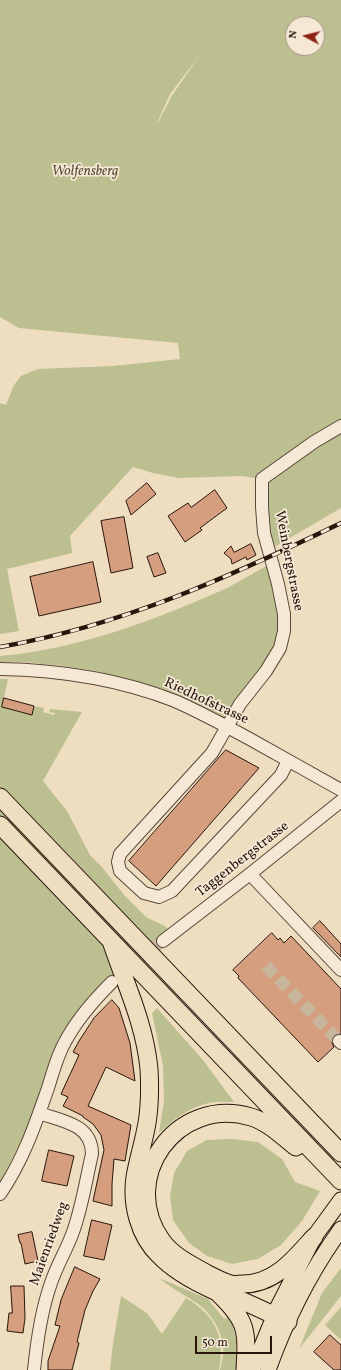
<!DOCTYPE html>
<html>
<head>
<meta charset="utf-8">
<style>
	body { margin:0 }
	#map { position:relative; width:341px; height:1370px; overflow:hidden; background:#efddc0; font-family:Vollkorn,serif }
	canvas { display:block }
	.north { position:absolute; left:285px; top:16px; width:40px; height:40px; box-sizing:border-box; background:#f5e9d6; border:1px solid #a39485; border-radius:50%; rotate:277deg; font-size:11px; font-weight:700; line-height:16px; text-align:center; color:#28150c }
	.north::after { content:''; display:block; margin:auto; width:14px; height:18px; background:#8f2418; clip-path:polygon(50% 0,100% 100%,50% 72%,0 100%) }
	.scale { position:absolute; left:195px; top:1336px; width:77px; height:18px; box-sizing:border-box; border:2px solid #28150c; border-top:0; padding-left:5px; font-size:12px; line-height:14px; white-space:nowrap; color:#28150c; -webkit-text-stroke:3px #f5e9d6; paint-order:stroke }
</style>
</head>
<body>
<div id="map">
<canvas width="341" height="1370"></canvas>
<div class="north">N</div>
<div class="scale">50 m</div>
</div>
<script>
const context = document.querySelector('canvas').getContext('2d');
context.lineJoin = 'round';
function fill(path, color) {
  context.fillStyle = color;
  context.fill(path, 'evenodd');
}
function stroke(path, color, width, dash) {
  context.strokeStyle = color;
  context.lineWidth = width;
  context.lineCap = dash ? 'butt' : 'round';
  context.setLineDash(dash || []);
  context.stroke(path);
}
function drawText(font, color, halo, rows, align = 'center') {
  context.font = font + ' Vollkorn,serif';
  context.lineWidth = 3.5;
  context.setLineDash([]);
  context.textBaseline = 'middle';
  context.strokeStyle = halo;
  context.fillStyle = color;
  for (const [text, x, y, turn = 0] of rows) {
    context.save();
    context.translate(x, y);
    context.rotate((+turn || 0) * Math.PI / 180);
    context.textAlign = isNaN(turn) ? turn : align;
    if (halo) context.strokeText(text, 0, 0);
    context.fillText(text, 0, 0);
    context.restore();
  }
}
const green = new Path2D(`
	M0,0H341V508L276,546L271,541L262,479L242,476L179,478L153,473L133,467L70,536L72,553L7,569L19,631L0,634V403L6,405L14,385L21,376L38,369L113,366L180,359L178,343L19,328L0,317ZM293,24H317V48H293ZM199,56L171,97L158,123H157L170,94Z
	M272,563L284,631L226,726L150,686L128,680L96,671L63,666L25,662H0V656C79,649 155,620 227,588C242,580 257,571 272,563Z
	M0,679H8L2,706L32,714L34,706L44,708L43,712L54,715L55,713L49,712L50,709L82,712L43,781L67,811L90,855L101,866L125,896L146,917L165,926L172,934L132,965L77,1022L0,1194Z
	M157,1008L203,1060L234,1102C226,1102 217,1101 209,1103C190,1107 173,1120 159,1133L164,1101L163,1066L152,1013Z
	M232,1139L258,1142L282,1159L295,1182L320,1191L302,1221L281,1245L258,1259L232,1264L207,1256L189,1243L173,1220L170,1196L174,1173L187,1151L207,1140Z
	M341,1268V1296L299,1349L322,1293Z
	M159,1278L208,1299L224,1319L230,1317L236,1338V1370H220C222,1362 224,1353 223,1345C221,1330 211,1313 198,1304C185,1295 171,1288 159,1278Z
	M121,1296L147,1313L162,1334L186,1298C215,1315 226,1337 219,1370H110L112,1350Z
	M341,1307V1340L325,1325Z`);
const building = new Path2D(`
	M147,483L156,494L131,515L126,501Z
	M215,490L227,508L200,528L202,530L185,542L168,516L188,503L191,507Z
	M124,517L133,568L111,573L101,521Z
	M251,544L256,555L247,560L246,557L232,564L231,559L224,553L231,546L234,552Z
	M158,553L166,573L154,577L147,557Z
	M93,562L101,602L39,616L30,577Z
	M4,698L34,706L32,715L2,707Z
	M226,750L259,768L156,886L129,861Z
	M320,921L341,944V957L313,928Z
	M272,933L278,940L280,938L284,943L291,936L341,989V1034H337L333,1036L332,1043L334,1047L318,1062L238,978L239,976L233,970Z
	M112,1000L119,1008L130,1043L135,1081L106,1067L88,1106L131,1125L125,1161L114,1159L112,1184V1206L93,1201L104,1150L101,1135L93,1124L83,1117V1116L63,1106L68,1097L61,1094L79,1055L73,1052L79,1041L94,1018Z
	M49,1150L74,1156L67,1186L42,1181Z
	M92,1220L112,1225L104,1260L84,1256Z
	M32,1232L38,1261L25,1264L21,1243H20L18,1235Z
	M75,1267L100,1279L93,1291L85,1310L77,1342L79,1343L72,1370H48V1361L60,1326L55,1325L61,1300Z
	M11,1286H24L25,1318L23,1333L7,1331L9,1313H12Z
	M330,1335L341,1345V1370H334L314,1352Z`);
const minorTunnel = new Path2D(`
	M266,966L339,1041
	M127,969L163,941`);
const minor = new Path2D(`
	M0,669C60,670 119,679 175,701C200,712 224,725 248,738C279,755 310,773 341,790
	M288,761L281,775L172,891L159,897L144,893L120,871L118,862L120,854L212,753L240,704L266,671L280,648L284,631V614L278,584L264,533L262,507V479L314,442L341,426
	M250,874L341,970
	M163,941L250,874L341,801
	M339,1041L341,1043
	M0,1194C23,1161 35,1125 48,1088C53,1072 57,1056 65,1042C77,1019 94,1000 112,982
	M34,1370C37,1340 41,1311 51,1283C57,1265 67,1249 73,1232C82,1207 86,1180 92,1154C92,1124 62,1121 39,1113`);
const major = new Path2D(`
	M252,1370L278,1307L314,1237L341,1200
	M268,1370C286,1320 310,1272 341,1229`);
const highway = new Path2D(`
	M0,797L341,1153
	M0,825L341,1181
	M112,944C126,985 145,1025 149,1069C150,1087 150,1105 147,1123C144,1141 138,1159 135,1177C131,1204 139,1236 159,1255C174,1271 195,1282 215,1291C223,1294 231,1296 238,1299C255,1306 271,1314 288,1322
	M296,1147C282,1136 268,1122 251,1117C177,1095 117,1178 162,1241C173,1256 190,1264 206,1273C214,1277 222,1282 231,1284C234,1285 239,1284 243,1284C275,1284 294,1259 314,1237
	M219,1294C248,1322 247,1331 245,1370`);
const rail = new Path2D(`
	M0,647C124,625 229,577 341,523`);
const parkNames = [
	["Wolfensberg",85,172]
];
const streetNames = [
	["Weinbergstrasse",288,561,79],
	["Riedhofstrasse",206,702,25],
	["Taggenbergstrasse",243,860,-38],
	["Maienriedweg",50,1244,-70]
];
fill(green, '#bcc090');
fill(building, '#d59e7e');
stroke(building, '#28150c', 1);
stroke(minorTunnel, '#c7b59c', 12, [12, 6]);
stroke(minor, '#5a4739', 14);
stroke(major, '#28150c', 17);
stroke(highway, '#28150c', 19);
stroke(minor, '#f5e9d6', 12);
stroke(major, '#efddc0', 15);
stroke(highway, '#efddc0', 17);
stroke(rail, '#28150c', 4.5);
stroke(rail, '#f5e9d6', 3, [9]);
drawText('italic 14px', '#5c513a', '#f5e9d6', parkNames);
drawText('14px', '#28150c', '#f5e9d6', streetNames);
</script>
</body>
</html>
